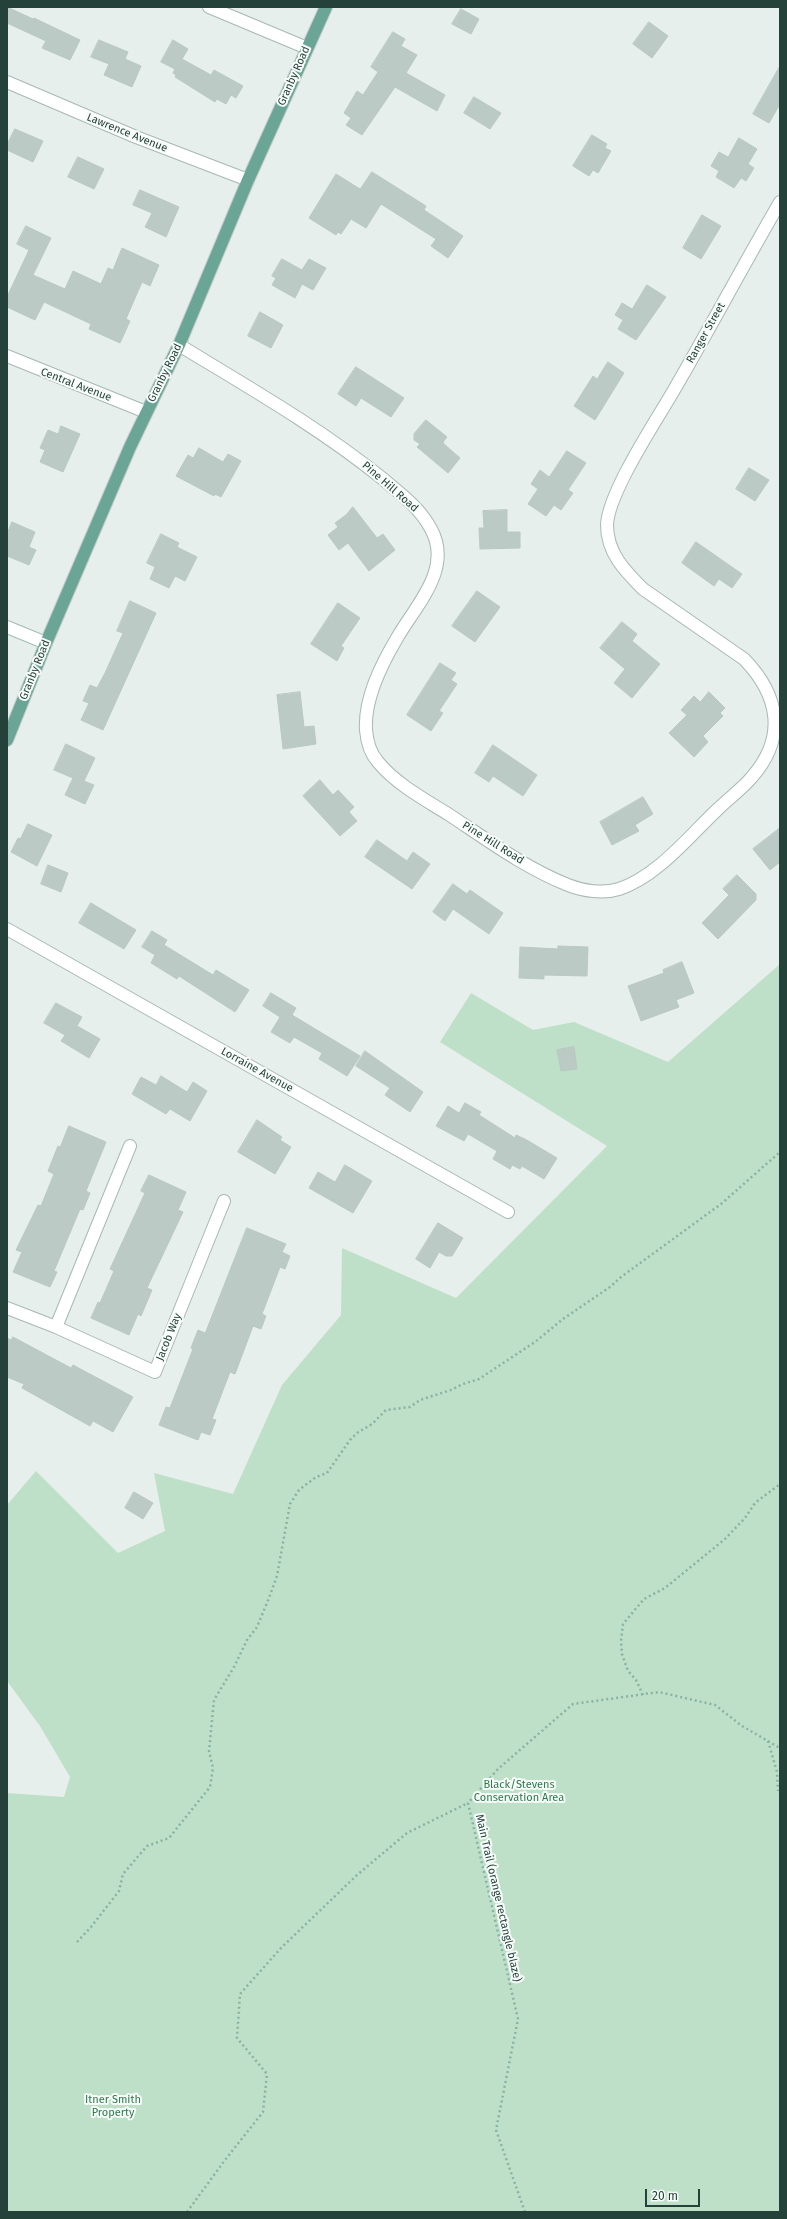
<!DOCTYPE html>
<html>
<head>
<meta charset="utf-8">
<style>
	body { margin:0 }
	#map { position:relative; width:787px; height:2219px; overflow:hidden; background:#e6efeb; font-family:"Fira Sans",sans-serif }
	canvas { display:block }
	.frame { position:absolute; inset:0; border:8px solid #24423a; pointer-events:none }
	.scale { position:absolute; left:645px; top:2189px; width:55px; height:18px; box-sizing:border-box; border:2px solid #24423a; border-top:0; padding-left:5px; font-size:12px; line-height:14px; white-space:nowrap; color:#24423a; -webkit-text-stroke:3px #f7fbf9; paint-order:stroke }
</style>
</head>
<body>
<div id="map">
<canvas width="787" height="2219"></canvas>
<div class="frame"></div>
<div class="scale">20 m</div>
</div>
<script>
const context = document.querySelector('canvas').getContext('2d');
context.lineJoin = 'round';
function fill(path, color) {
  context.fillStyle = color;
  context.fill(path, 'evenodd');
}
function stroke(path, color, width, dash) {
  context.strokeStyle = color;
  context.lineWidth = width;
  context.lineCap = dash ? 'butt' : 'round';
  context.setLineDash(dash || []);
  context.stroke(path);
}
function drawText(font, color, halo, rows, align = 'center') {
  context.font = font + ' "Fira Sans",sans-serif';
  context.lineWidth = 4;
  context.setLineDash([]);
  context.textBaseline = 'middle';
  context.strokeStyle = halo;
  context.fillStyle = color;
  for (const [text, x, y, turn = 0] of rows) {
    context.save();
    context.translate(x, y);
    context.rotate((+turn || 0) * Math.PI / 180);
    context.textAlign = isNaN(turn) ? turn : align;
    if (halo) context.strokeText(text, 0, 0);
    context.fillText(text, 0, 0);
    context.restore();
  }
}
const green = new Path2D(`
	M780,964V2212H7V1793L64,1797L70,1777L40,1726L7,1681V1505L36,1471L118,1553L165,1531L154,1473L233,1494L282,1385L341,1315L342,1248L456,1298L607,1146L440,1042L471,993L533,1030L574,1022L668,1062Z`);
const building = new Path2D(`
	M7,7L33,19L34,18L80,40L70,60L42,48L46,41L7,23Z
	M461,9L479,19L471,34L452,24Z
	M649,22L668,36L652,58L633,44Z
	M393,32L405,39L401,46L417,55L406,73L445,95L437,111L395,87L362,135L346,125L351,118L344,113L357,91L363,95L378,72L371,67Z
	M99,40L128,52L125,59L141,66L132,87L104,75L109,64L91,57Z
	M173,40L188,49L182,59L211,75L214,70L243,86L236,98L231,95L226,104L217,99L215,102L175,77L176,75L173,73L175,69L161,62Z
	M780,66V104L769,123L753,114Z
	M474,97L501,113L490,129L464,113Z
	M15,129L43,141L33,162L7,150V145Z
	M592,135L607,144L605,148L611,151L598,173L593,170L589,176L573,166Z
	M739,138L757,149L748,164L754,168L746,181L741,178L734,188L716,177L719,171L711,166L719,152L728,157Z
	M78,157L104,169L94,189L68,177Z
	M372,172L426,206L424,210L463,236L448,258L431,246L436,239L381,204L366,228L351,219L341,234L338,232L336,235L309,218L336,174L360,189Z
	M140,190L179,207L166,237L145,227L152,213L133,205Z
	M702,215L721,226L701,259L683,248Z
	M26,226L51,238L33,275L65,289L73,271L101,284L108,268L113,270L122,248L159,265L150,286L142,282L126,319L130,321L120,343L89,329L91,324L44,302L35,320L7,307V297L29,250L17,244Z
	M282,259L302,270L309,259L326,268L313,290L302,284L295,298L272,285L276,278L272,276Z
	M647,285L666,297L636,340L618,329L623,320L615,315L622,303L632,309Z
	M260,312L283,325L271,348L248,336Z
	M608,362L624,373L595,420L574,406L593,376L597,379Z
	M356,367L404,398L391,417L361,398L356,406L338,394Z
	M426,420L447,437L443,442L444,444L460,458L448,473L417,447L420,444L414,440V434Z
	M61,426L80,434L63,472L40,462L45,450L40,448L48,430L58,434Z
	M199,448L223,462L228,454L241,461L221,497L215,494L214,496L176,476L188,455L193,458Z
	M567,451L586,463L568,490L573,493L561,510L554,505L546,516L528,504L538,489L531,484L540,470L549,477Z
	M749,468L769,480L755,501L736,489Z
	M353,507L377,538L383,534L395,550L369,571L348,543L339,550L328,535L338,527L335,523L346,515Z
	M507,510V532H520V548L480,549L479,528H484L483,511Z
	M12,522L35,532L29,547L36,550L29,565L7,556V535Z
	M161,534L179,543L177,547L197,557L185,581L175,576L169,588L150,579L155,567L147,563Z
	M696,542L742,574L732,588L719,579L714,586L682,563Z
	M477,591L500,607L475,642L452,626Z
	M130,601L156,613L103,730L81,720L89,703L83,701L90,685L97,688L105,673L123,633L117,631Z
	M338,603L360,618L341,646L344,648L337,661L311,644Z
	M622,622L637,634L632,641L660,664L632,698L614,683L625,669L600,648Z
	M440,663L456,673L451,680L457,684L439,711L443,713L431,731L407,715Z
	M300,692L304,727L314,726L316,744L283,749L277,695Z
	M709,692L725,708L720,713L723,716L703,736L708,742L694,757L669,733L687,715L681,710L694,696L700,702Z
	M66,744L95,758L84,781L94,785L85,804L65,795L73,778L54,770Z
	M493,745L537,775L523,796L493,776L489,782L475,773Z
	M320,780L333,795L338,790L354,807L349,812L357,821L340,836L303,796Z
	M643,797L653,814L635,825L639,831L612,845L600,822Z
	M28,824L52,835L37,866L11,852L18,838L20,839Z
	M780,828V862L770,870L753,849Z
	M377,840L407,861L413,852L430,864L412,889L365,857Z
	M48,865L68,873L61,892L41,884Z
	M737,875L756,894V900L718,939L702,923L729,895L723,889Z
	M453,884L467,894L470,890L503,913L489,934L453,909L445,921L433,912Z
	M91,903L136,930L124,949L79,923Z
	M152,931L167,940L164,945L213,975L216,970L249,990L235,1012L179,976L177,979L151,963L155,955L142,947Z
	M558,946L588,947L587,976L544,975V979L519,978L520,947L558,949Z
	M682,962L694,993L676,1000L679,1007L641,1021L628,986L664,973L663,970Z
	M271,993L296,1008L292,1015L360,1056L347,1076L319,1059L322,1053L294,1037L290,1043L271,1032L280,1017L263,1006Z
	M56,1003L82,1017L77,1026L100,1039L89,1058L61,1041L65,1035L44,1023Z
	M574,1047L577,1069L561,1071L557,1050Z
	M365,1051L423,1092L410,1112L385,1095L390,1088L356,1066Z
	M161,1076L187,1092L193,1082L207,1091L190,1121L170,1109L166,1114L132,1094L141,1077L156,1085Z
	M465,1103L481,1112L479,1115L515,1138L516,1135L525,1139L557,1158L544,1179L522,1166L520,1169L512,1165L510,1169L493,1159L497,1151L468,1134L464,1141L436,1126L448,1106L459,1113Z
	M257,1120L282,1137L280,1140L291,1147L275,1174L238,1152Z
	M69,1126L106,1142L86,1191L90,1193L83,1210L80,1209L54,1271L57,1272L50,1287L13,1272L22,1252L16,1250L38,1205L41,1206L54,1174L48,1171L58,1146L60,1147Z
	M345,1165L372,1181L353,1213L309,1188L318,1172L335,1182Z
	M149,1175L186,1192L178,1210L183,1212L147,1288L152,1290L141,1316L138,1314L129,1335L91,1318L98,1302L100,1303L114,1271L110,1269L145,1193L141,1191Z
	M438,1223L463,1238L452,1256H446L439,1252L430,1268L416,1259Z
	M247,1228L286,1244L282,1252L290,1256L285,1269L280,1267L262,1314L266,1316L261,1329L253,1326L235,1374L230,1372L212,1419L216,1420L210,1435L201,1432L198,1440L159,1425L166,1407L170,1408L193,1349L191,1348L198,1330L205,1333Z
	M13,1337L71,1368L73,1365L133,1397L113,1432L93,1421L90,1426L22,1388L24,1384L7,1377V1338L11,1340Z
	M134,1492L153,1503L143,1519L125,1508Z`);
const path = new Path2D(`
	M643,1695L636,1680L628,1671L622,1654L621,1641L623,1624L644,1599L665,1588L725,1539L745,1518L755,1503L780,1484
	M768,1741L777,1772L778,1791
	M77,1942L91,1927L119,1891L123,1874L147,1846L169,1838L210,1787L213,1768L209,1751L214,1700L234,1667L247,1640L257,1627L269,1598L277,1576L290,1504L299,1490L316,1477L327,1473L350,1440L357,1433L372,1424L386,1410L410,1407L420,1400L451,1390L463,1384L479,1379L535,1342L563,1319L610,1287L621,1277L721,1204L780,1152
	M187,2212L225,2160L263,2112L267,2074L237,2038L240,1994L281,1948L357,1875L407,1833L468,1803
	M525,2212L496,2130L518,2019L468,1803L498,1769L573,1704L659,1692L715,1705L742,1726L780,1748`);
const street = new Path2D(`
	M209,7L307,48
	M7,82L136,137L248,180
	M179,345C248,387 320,428 383,479C401,494 420,508 431,529C453,569 416,605 397,638C381,665 364,699 366,730C367,742 370,753 378,762C396,784 424,799 448,814C486,839 525,868 568,885C583,891 603,894 619,889C657,877 690,835 718,809C729,798 742,789 752,777C787,737 779,695 744,659L643,589C625,571 607,553 607,525C608,493 656,421 674,390C710,328 744,264 780,202
	M7,356L146,412
	M7,929L508,1212
	M7,1308L56,1327L155,1372L224,1201
	M56,1327L130,1146`);
const secondary = new Path2D(`
	M7,627L46,643`);
const primary = new Path2D(`
	M7,740L46,643L130,447L179,345L248,180L326,7`);
const streetNames = [
	["Granby Road",294,76,-66],
	["Lawrence Avenue",127,133,22],
	["Ranger Street",706,333,-61],
	["Granby Road",165,373,-64],
	["Central Avenue",76,385,21],
	["Pine Hill Road",390,487,41],
	["Granby Road",35,670,-68],
	["Pine Hill Road",493,843,32],
	["Lorraine Avenue",257,1070,29],
	["Jacob Way",169,1337,-68],
	["Main Trail (orange rectangle blaze)",498,1898,77]
];
const parkNames = [
	["Black/Stevens",519,1785],
	["Conservation Area",519,1798],
	["Itner Smith",113,2100],
	["Property",113,2113]
];
fill(green, '#bfe0c8');
fill(building, '#bbcac4');
stroke(building, '#b8c9c2', 1);
stroke(street, '#a8b8b2', 14);
stroke(secondary, '#a4bbb3', 14);
stroke(primary, '#c2cac8', 14);
stroke(path, '#86b3a5', 2.5, [2, 3]);
stroke(street, '#fff', 12);
stroke(secondary, '#fff', 12);
stroke(primary, '#6aa596', 12);
drawText('11px', '#24423a', '#f7fbf9', streetNames);
drawText('11px', '#2d7a4b', '#f7fbf9', parkNames);
</script>
</body>
</html>
